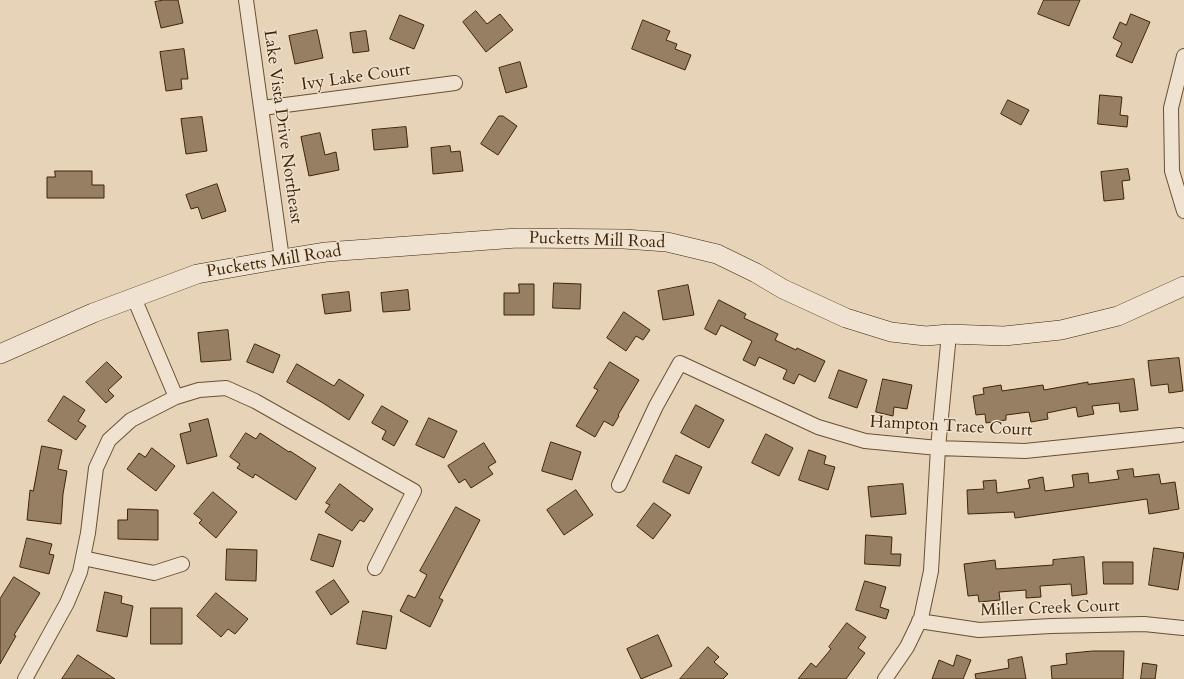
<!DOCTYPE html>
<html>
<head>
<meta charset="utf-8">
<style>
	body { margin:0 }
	canvas { display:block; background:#e6d3b8 }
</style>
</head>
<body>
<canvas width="1184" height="679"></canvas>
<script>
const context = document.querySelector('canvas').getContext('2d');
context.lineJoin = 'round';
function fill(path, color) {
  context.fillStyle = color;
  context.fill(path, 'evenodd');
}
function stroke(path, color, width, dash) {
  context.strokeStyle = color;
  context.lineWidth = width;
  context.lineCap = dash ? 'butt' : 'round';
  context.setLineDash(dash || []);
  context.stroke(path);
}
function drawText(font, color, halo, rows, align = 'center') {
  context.font = font + ' Cardo,serif';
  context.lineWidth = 3;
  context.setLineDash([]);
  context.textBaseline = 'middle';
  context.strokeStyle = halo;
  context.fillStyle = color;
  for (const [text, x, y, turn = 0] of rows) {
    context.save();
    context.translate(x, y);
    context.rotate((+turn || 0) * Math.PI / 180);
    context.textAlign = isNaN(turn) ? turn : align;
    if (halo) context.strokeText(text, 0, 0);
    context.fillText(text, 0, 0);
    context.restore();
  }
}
const building = new Path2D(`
	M164,0H178L183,23L161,28L155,2Z
	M1044,0H1080L1069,26L1038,14Z
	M476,11L487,24L500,14L513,30L486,52L463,22Z
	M1131,14L1150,22L1132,63L1116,56L1122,43L1113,38L1120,22L1126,25Z
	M400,15L424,25L414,49L390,39Z
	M643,20L670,31L666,40L677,44L675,49L691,55L685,70L632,49Z
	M317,30L323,58L295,64L289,36Z
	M366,31L369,51L353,53L350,33Z
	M184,49L188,79H181L182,89L166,91L160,52Z
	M520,62L527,87L506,93L499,68Z
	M1100,95L1122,97L1120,115L1128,116L1127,127L1098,124Z
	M1008,100L1029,110L1021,125L1001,114Z
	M499,116H503L517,126L498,155L481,144Z
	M202,117L207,151L186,154L181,119Z
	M406,127L408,147L374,150L372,130Z
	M320,133L325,155L336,152L339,170L309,176L301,137Z
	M450,146L451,152L460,151L463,171L433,174L431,148Z
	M1128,169L1130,180L1122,181L1124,199L1104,201L1101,172Z
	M55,171H92V185H104V198H47V177H55Z
	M217,184L226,211L202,219L198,207L191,209L186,195Z
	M554,283L581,284L580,309L553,308Z
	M519,284H534V315H504V293H519Z
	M688,285L694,315L663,320L658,291Z
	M408,290L410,310L383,312L381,293Z
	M349,292L351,311L325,314L322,295Z
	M719,300L746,314L744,318L778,334L775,340L796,350L797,348L825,361L815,382L799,374L794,384L783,379L787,370L759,357L755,366L743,360L752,341L721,325L716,335L705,329Z
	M624,312L650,330L643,340L636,336L626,351L607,338Z
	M228,330L231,360L201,362L198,333Z
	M255,344L280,355L273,373L247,362Z
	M1179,358L1183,391L1169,393L1168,384L1151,386L1148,361Z
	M107,362L122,377L108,390L114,396L106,403L86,382Z
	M610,362L639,380L618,415L619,416L613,426L604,421L595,437L576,426L598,390L594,388Z
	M297,364L334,386L339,379L364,395L349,420L323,403L287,382Z
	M839,370L867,380L857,408L829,398Z
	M883,379L912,385L907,409L894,407L893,416L876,412Z
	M1134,379L1138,410L1120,412L1119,403L1092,406L1094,414L1078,417L1076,407L1047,413L1048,419L1031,422L1029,412L1006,415V420L986,423L985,414L976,415L973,396L984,394L983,388L1001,385L1002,391L1043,385L1044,390L1088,382V384Z
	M64,396L85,410L78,421L86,426L76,440L48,421Z
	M696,405L724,420L709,448L681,433Z
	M382,406L408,421L394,446L382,439L386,431L372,423Z
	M429,418L457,431L444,458L416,445Z
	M208,419L217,456L187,464L180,434L191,431L189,424Z
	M246,433L256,439L260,433L289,452L290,451L316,468L296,500L255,474L253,478L237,468L240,464L230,457Z
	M766,434L793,448L779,476L752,463Z
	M551,442L581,452L572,480L542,471Z
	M484,443L496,462L488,467L493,474L471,488L465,479L459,483L448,466Z
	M42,446L62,450L58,469L67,471L63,494L61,524L27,520L30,490L33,491Z
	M152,448L175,466L156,491L127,469L139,453L145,457Z
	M809,450L826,456L824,464L835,467L828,490L799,480Z
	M676,455L702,467L689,494L663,482Z
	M1133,469L1134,477L1159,474L1161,484L1175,482L1179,509L1149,514L1147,499L1015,518L1014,512L968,514L967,490L984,489L983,481L996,480L997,493L1030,488L1028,480L1043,477L1045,491L1074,487L1072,475L1088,473L1089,483L1119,479L1117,471Z
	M340,484L373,509L364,522L360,520L352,531L325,512L330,505L326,503Z
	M903,484L906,514L871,517L868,487Z
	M576,490L593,515L564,535L547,510Z
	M213,492L237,512L216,538L199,523L202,520L194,514Z
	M654,503L671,515L653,539L637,526Z
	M456,507L480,520L439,598L443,600L430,627L400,611L408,595L415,598L427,575L420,571Z
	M128,509L158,510V540L118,539V520H127Z
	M319,534L341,541L333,567L311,560Z
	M866,535L892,537L891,554H901L900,566L865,564Z
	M27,538L52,544L49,554L54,555L49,574L20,567Z
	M1154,548L1184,553L1178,590L1149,585Z
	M227,549L257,550L256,581L226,580Z
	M1084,557L1087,594L1072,596L1071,584L1040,586L1041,597L1026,598V590L999,592L1000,600L979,602L978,595L968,596L964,564L995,560L996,569L1053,565V560Z
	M1103,562H1133V584H1104Z
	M14,577L40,593L14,635L16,636L0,664V599Z
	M334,580L349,602L331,615L316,592Z
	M865,581L886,587L880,607L889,610L886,619L856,610Z
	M105,592L122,596L121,603L133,606L127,637L97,631Z
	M216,593L248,619L235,634L228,629L221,637L197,616Z
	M151,608H182V644H151Z
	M363,611L392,616L386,649L357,644Z
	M847,623L866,637L858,648L865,653L846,679H798L811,663L816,667L831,649L829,647Z
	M658,635L672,666L641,679L627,649Z
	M708,647L719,657L714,662L728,674L723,679H680Z
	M1093,651H1124L1123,679H1052L1051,666L1067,664L1066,654Z
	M78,655L115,679H62Z
	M957,655L971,660L963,679H932L939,660L953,666Z
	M1022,657L1026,679H976L975,674L1009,668L1008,660Z
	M1143,663L1157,665L1155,679H1141Z`);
const street = new Path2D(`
	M246,0L282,259
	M1184,56L1171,108L1172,171L1184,211
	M262,108L455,83
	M134,298L176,397
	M619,485L656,406L680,363L818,427L865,441L938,448L1025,451L1180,435
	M83,558L154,573L182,564
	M919,621L979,630L1051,626L1144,624L1183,628
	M25,679L67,603L80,572L88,533L96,468L109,440L131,420L176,397L199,390L226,388L255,401L414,491L375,568
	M885,679L907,647L921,618L931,571L938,448L949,334`);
const secondary = new Path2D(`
	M0,354L93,313L197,274L282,259L326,252L517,238L624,239L667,242L717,254L756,273L783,289L846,318L891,332L926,336L949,334L1004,336L1061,330L1118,316L1184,286`);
const streetNames = [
	["Ivy Lake Court",356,78,-8],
	["Lake Vista Drive Northeast",282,127,82],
	["Pucketts Mill Road",597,241,2],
	["Pucketts Mill Road",274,262,-9],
	["Hampton Trace Court",951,427,3],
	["Miller Creek Court",1050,609,-2]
];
fill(building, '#967f62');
stroke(building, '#402505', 1);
stroke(street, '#6a5032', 16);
stroke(secondary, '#402505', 20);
stroke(street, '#efe2d1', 14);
stroke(secondary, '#efe2d1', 19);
drawText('17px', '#402505', '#efe2d1', streetNames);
</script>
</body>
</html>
